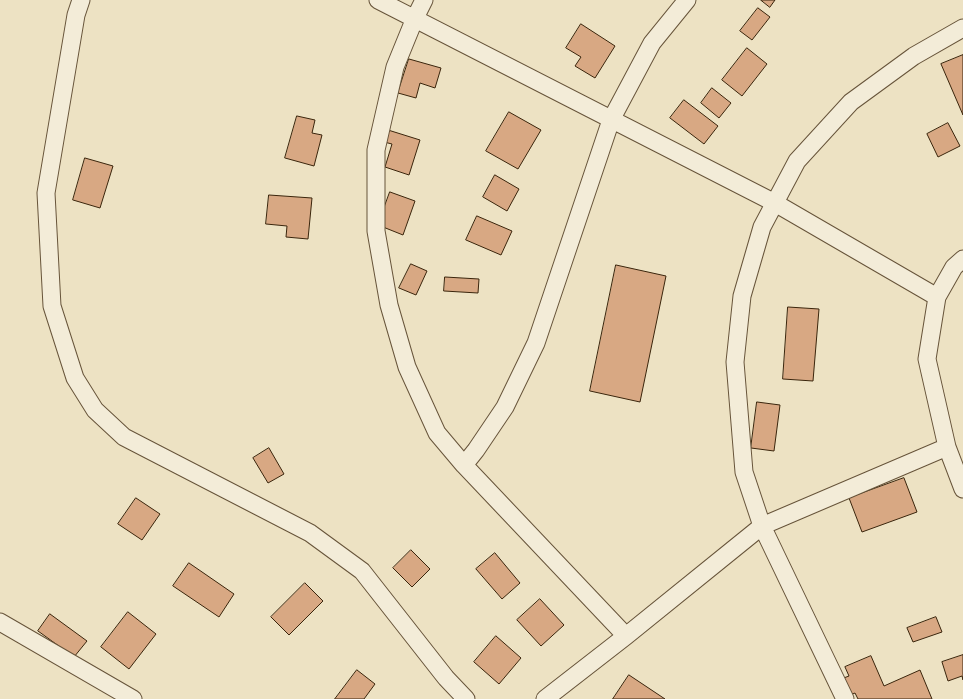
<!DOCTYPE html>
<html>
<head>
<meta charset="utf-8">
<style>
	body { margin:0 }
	canvas { display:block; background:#ede2c3 }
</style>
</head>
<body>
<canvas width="963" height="699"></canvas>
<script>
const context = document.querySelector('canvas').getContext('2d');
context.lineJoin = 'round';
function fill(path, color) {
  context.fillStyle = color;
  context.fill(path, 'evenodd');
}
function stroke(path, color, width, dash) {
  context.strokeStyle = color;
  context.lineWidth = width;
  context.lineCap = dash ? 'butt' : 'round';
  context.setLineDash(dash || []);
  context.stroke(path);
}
const building = new Path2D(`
	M761,0H775L770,7Z
	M758,8L770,17L752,40L740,31Z
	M581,24L615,46L595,78L575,66L581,57L566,48Z
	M747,48L767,64L742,96L722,80Z
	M963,55V115L941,64Z
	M409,59L441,68L435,88L420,83L416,98L398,93Z
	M712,88L731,103L719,118L701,103Z
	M684,100L718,126L704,144L670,118Z
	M509,112L541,130L518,169L486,151Z
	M297,116L315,120L312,133L322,135L314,166L285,158Z
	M948,123L960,146L938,157L927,134Z
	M388,130L420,140L409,175L385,167L392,144L384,142Z
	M85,158L113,166L100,208L73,200Z
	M495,175L519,189L507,211L483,197Z
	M390,192L415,201L403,235L378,225Z
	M269,195L312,198L308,239L286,237L287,226L266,224Z
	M477,216L512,231L501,255L466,240Z
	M411,264L427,271L416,295L399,288Z
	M616,265L666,276L640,402L590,391Z
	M445,277L479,279L478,293L444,291Z
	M788,307L819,309L813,381L783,379Z
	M757,402L780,405L774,451L751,448Z
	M269,448L284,474L268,483L253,458Z
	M904,478L917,512L862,532L849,498Z
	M136,498L160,514L142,540L118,524Z
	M411,550L430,569L412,587L393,568Z
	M495,553L520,583L502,599L476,569Z
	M189,563L234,594L219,617L173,586Z
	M305,583L323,601L289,635L271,617Z
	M540,599L564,625L541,646L517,620Z
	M128,612L156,634L129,669L101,647Z
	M50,614L87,641L74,657L38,631Z
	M936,617L942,632L913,642L907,628Z
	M496,636L521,658L499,684L474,662Z
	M963,655V680L962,676L948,681L942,662Z
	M871,656L884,686L920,670L932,699H858L855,693L848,696L841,679L849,676L845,667Z
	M357,670L375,684L364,699H335Z
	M629,675L665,699H613Z`);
const street = new Path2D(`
	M81,0L76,15L46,193L52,306L75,378L95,410L124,437L310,533L362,571L446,678L466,699
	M378,0L775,203L937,297
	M424,0L415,18L395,67L376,150V231L389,305L407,367L437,433L464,465L626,636
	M963,259L954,267L937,297L927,359L947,447L963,489
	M464,465L476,450L505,407L536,343L611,120L652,43L687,0
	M0,622L133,699
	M545,699L626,636L762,526L947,447
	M845,699L762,526L744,472L735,362L742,296L762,227L797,161L851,102L914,56L963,28`);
fill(building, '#d8a883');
stroke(building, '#3a250c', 1);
stroke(street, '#67543a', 19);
stroke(street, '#f3ecd8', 17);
</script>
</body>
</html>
